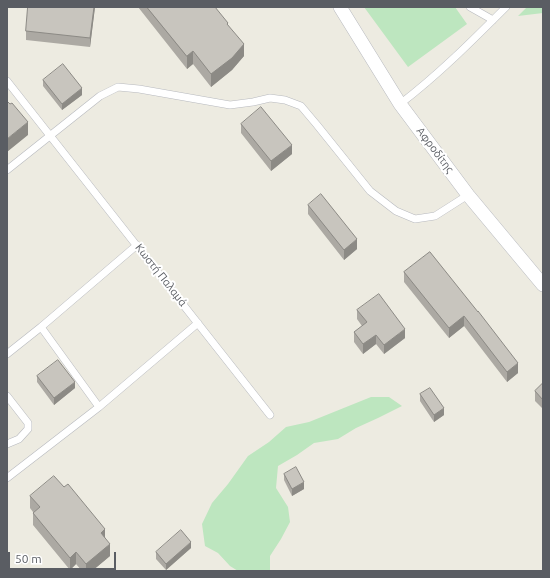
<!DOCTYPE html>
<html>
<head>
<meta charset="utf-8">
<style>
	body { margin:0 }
	#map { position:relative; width:550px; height:578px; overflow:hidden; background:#edebe1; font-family:Ubuntu,sans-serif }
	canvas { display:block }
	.frame { position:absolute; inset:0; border:8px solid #5a5d63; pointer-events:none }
	.scale { position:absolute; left:8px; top:552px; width:108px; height:18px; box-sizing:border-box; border:2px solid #5a5d63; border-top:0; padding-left:5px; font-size:12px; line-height:14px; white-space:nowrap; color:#5a5d63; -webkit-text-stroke:3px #fff; paint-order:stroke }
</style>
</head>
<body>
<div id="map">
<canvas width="550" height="578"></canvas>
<div class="frame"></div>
<div class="scale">50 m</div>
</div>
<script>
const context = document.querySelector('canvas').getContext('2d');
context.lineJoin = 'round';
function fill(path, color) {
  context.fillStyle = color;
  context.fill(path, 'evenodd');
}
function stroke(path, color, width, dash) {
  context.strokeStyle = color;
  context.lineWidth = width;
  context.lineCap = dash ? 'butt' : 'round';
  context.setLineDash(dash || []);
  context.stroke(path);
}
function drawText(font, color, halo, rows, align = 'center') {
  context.font = font + ' Ubuntu,sans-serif';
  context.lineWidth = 4;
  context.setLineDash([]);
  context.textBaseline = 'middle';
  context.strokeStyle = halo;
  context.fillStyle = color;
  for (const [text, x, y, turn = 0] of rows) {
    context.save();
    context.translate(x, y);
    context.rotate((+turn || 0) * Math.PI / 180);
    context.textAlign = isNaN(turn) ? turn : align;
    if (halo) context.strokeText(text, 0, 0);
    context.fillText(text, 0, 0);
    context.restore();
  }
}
const green = new Path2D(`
	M364,7H455L467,24L408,67Z
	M527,7H543V13L518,16Z
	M371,397H389L402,406L378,418L356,428L338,439L314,443L297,455L278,466L276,488L288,507L290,522L281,539L270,556V571H238L230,566L218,553L205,546L202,524L212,503L228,484L248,456L269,442L286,427L309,422Z`);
const service = new Path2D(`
	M470,7L493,20
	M7,81L270,415
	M400,104C438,75 472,41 506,7
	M7,170L100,96L118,87L139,89L230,105L253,102L270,98L285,100L301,106L317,125L370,191L396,211L415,219L435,216L468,195
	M41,327L137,245
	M7,354L41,327L99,407
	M7,396L28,423V429L19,439L7,444
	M7,478L99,407L198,323`);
const minor = new Path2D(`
	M340,7L400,104L468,195L543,285`);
const wall = new Path2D(`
	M28,7H95L90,47L26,40V31Z
	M138,7H215L228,25L244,56L232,70L211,87L193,64L187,69Z
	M43,80L82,95L62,110L43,86Z
	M241,124L292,154L271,171L241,133Z
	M308,205L357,249L344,260L308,214Z
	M430,252L518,373L507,382L464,326L449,338L404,282V272Z
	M357,310L405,338L384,354L376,344L363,354L354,342V332L362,326L357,319Z
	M37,376L75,388L54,405L37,382Z
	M543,383V409L535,401V391Z
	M420,394L444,415L434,422L420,401Z
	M284,474L304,489L292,496L284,480Z
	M30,496L105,537L110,556L92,571H82L76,564L70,570L33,525V512L30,508Z
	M191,548L166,570L156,559V552Z`);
const shadedWall = new Path2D(`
	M94,7H95L90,47V38Z
	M244,44V56L232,70L211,87V74Z
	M193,51V64L187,69V56Z
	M82,88V95L62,110V104Z
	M28,122V135L7,152V139Z
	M292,145V154L271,171V161Z
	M357,239V249L344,260V250Z
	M464,316V326L449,338V328Z
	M405,329V338L384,354V345Z
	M376,335V344L363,354V344Z
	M518,363V373L507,382V372Z
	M75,382V388L54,405V398Z
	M444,408V415L434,422V415Z
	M304,482V489L292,496V489Z
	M105,529V541L101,533Z
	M191,542V548L166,570V564Z
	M110,544V556L92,571H86V564Z
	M76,552V564L70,570V558Z`);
const building = new Path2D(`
	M28,7H94L90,38L26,31Z
	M147,7H215L228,23L227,24L244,44L232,58L211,74L193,51L187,56Z
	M63,64L82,88L62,104L43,80Z
	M7,101L10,104L12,103L28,122L7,139Z
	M261,107L292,145L271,161L241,124Z
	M321,194L357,239L344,250L308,205Z
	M430,252L478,312V311L518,363L507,372L464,316L449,328L404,272Z
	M379,294L405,329L384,345L376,335L363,344L354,332L367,322L357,310Z
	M58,360L75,382L54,398L37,376Z
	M543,383V400L535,391Z
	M430,388L444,408L434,415L420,394Z
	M296,467L304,482L292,489L284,474Z
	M54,476L64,487L68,484L105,529L101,533L110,544L86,564L76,552L70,558L33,513L40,507L30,496Z
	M181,530L191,542L166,564L156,552Z`);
const streetNames = [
	["Αφροδίτης",435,150,53],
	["Κωστή Παλαμά",161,275,52]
];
fill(green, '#bde6bf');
stroke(service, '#b7b9be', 8);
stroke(minor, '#b7b9be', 14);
stroke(service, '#fff', 7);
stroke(minor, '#fff', 13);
fill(wall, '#aca9a3');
fill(shadedWall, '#8c8a85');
fill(building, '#c8c5be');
stroke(building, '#8c8a85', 1);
drawText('11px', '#5a5d63', '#fff', streetNames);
</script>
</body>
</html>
